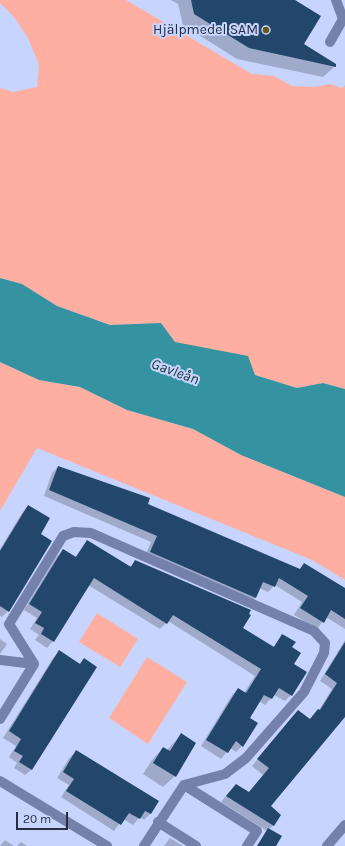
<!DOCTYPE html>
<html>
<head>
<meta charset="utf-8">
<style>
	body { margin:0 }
	#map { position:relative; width:345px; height:846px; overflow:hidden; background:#c7d5fe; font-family:Karla,sans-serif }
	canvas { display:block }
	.scale { position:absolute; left:16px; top:812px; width:52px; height:18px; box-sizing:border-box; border:2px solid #272e41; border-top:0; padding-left:5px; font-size:12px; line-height:14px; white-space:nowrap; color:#272e41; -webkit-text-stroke:3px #c7d5fe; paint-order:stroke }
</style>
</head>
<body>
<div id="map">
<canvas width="345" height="846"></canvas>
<div class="scale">20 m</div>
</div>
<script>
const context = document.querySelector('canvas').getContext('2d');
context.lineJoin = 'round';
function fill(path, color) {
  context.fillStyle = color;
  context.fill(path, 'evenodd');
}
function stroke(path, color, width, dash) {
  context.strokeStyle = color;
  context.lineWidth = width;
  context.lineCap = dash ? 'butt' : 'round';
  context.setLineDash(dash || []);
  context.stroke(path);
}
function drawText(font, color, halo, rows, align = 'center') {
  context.font = font + ' Karla,sans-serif';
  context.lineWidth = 4;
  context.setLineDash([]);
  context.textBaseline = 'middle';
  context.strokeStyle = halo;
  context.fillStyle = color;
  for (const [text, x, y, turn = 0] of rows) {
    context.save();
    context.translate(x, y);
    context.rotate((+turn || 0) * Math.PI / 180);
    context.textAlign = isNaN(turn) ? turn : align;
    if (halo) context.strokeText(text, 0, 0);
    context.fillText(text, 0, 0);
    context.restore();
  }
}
const green = new Path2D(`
	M0,0H126L252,74L274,76L292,86L315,87L330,84L342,88L345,85V389L323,383L297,388L255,375L175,342L161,323L110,325L57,306L22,284L0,278V88L13,92L37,87L39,65L28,38L14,17L0,3Z
	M0,362L39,380L80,387L127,410L193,429L241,455L345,497V580L312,560L37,448L0,511Z
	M97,613L138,639L120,667L79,642Z
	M147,657L187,682L148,744L109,718Z`);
const water = new Path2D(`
	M0,278L22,284L57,306L110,325L161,323L175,342L248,356L255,375L297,388L323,383L345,389V497L241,455L193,429L127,410L80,387L39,380L0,362Z`);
const shadow = new Path2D(`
	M171,0H293L302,45L335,66L323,77L237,59L183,25L178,4Z
	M58,467L299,570L304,564L345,590V629L326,617L317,629L294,615L302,602L275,585L268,592L259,588L255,598L249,604L144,558L151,542L44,496L52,473Z
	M29,506L39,534L8,611L2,617L0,616V549L22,513Z
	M87,542L129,567L136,561L273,647L283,635L291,648L293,664L291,695L285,701L274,695L265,705L259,701L249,718L256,723L242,746L236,752L230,748L221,759L201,746L232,695L238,689L244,693L255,676L168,621L160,629L88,585L53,641L47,648L35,640L39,635L30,629L37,618L24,610L57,556L63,550L75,557Z
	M0,639L7,644L0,654Z
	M345,640V715L270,806L274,825L269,829L274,846H257L267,831L221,802L230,791L248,793L263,775L252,766L292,717L309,720L319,710L332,689L320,681Z
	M60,652L79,664L84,660L32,769L25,775L14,768L17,763L9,757L16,746L3,738L53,658Z
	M181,735L175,776L163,787L143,774L152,760L163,748L167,750Z
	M77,751L158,801L150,814L144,820L140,817L133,825L123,819L114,831L61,797L69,785L57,778L70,757Z
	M170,838L183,846H164Z
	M5,840L14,846H0Z
	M21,842L27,846H17Z`);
const building = new Path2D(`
	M191,0H295L321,16L304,44L336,64V67L249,48L194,14Z
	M58,466L150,498L148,504L300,569L304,563L345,588V619L331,610L324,623L300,608L308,596L279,578L275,587L263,582L256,598L150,552L157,536L49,490Z
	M28,505L50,518L41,534L52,541L9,612L0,606V551Z
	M87,540L131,567L135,560L251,610L249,614L251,615L243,628L274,647L282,634L296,642L292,647L301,653L294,664L307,672L292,696L279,688L272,699L264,695L250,718L258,723L243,747L236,741L228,753L206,740L238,688L246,693L261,669L173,615L167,624L94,578L54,642L41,634L44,628L35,623L42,612L29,604L63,549L76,557Z
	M345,642V717L271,806L281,815L274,826L226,796L236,784L249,792L269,768L257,759L298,710L310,719L318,709L320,710L337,683L325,674Z
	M59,650L80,664L84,658L97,667L32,770L19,762L23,756L14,751L21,739L9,731Z
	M181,733L196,743L176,777L153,763L163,747L170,751Z
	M76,750L159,801L151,814L145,811L140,819L129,813L121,825L66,791L74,779L63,772Z
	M268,828L282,836L276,846H257Z`);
const minor = new Path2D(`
	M330,42L343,19L336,0
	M0,660L34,664L0,719
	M34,664L9,624L63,536L74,532L91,533L314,631L325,643L324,653L304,692L246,758L225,774L184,785
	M0,781L107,846
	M158,822L196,846
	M144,846L184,785L257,831L247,846
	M327,846L345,825`);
const markers = [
	[266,30,4,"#685724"]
];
const poiNames = [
	["Hjälpmedel SAM",258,30]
];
const waterNames = [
	["Gavleån",175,372,20]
];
fill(green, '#ffafa1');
fill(water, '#3492a1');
fill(shadow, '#0003');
fill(building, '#23476a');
stroke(minor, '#7381ab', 10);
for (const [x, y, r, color] of markers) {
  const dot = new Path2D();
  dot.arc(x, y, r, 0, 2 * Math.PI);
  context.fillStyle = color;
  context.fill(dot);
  stroke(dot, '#c7d5fe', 1.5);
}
drawText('14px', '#272e41', '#c7d5fe', poiNames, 'right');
drawText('italic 15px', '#173439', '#c7d5fe', waterNames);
</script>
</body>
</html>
